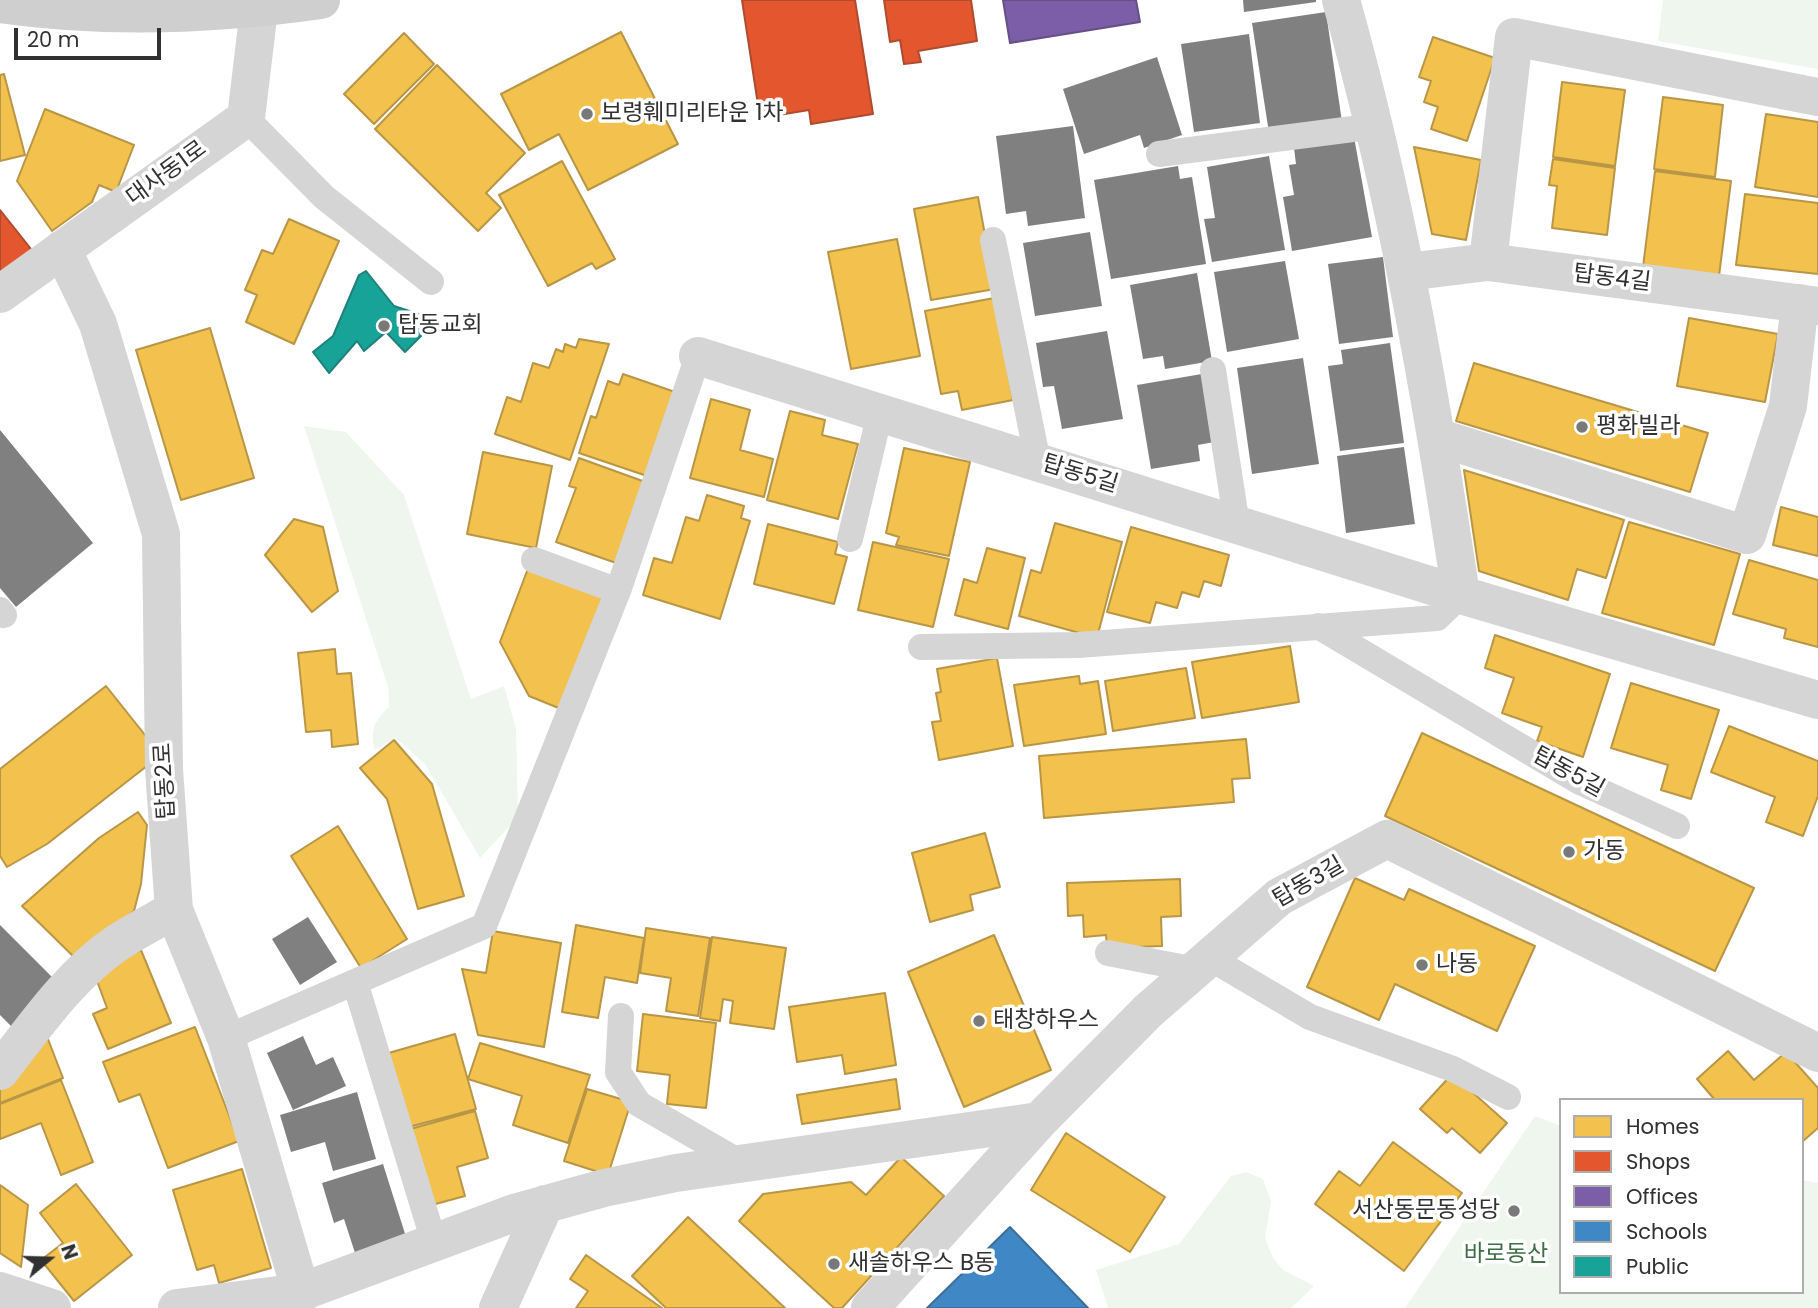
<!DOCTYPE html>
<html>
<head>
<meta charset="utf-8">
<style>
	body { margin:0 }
	#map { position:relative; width:1818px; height:1308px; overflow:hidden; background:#fff; font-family:Poppins,sans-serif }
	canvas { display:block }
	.legend { position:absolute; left:1559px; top:1098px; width:245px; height:196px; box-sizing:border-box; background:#fff; border:2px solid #adadad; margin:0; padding:9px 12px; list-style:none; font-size:21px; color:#313131 }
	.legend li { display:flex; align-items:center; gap:14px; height:35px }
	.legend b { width:35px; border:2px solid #adadad }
	.north { position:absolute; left:14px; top:1224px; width:70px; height:70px; -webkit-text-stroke:5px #fff; paint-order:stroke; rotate:71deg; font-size:19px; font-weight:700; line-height:28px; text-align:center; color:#313131 }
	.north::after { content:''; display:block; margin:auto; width:24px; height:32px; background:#313131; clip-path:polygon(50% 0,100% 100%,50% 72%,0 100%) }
	.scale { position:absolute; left:14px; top:28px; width:147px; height:32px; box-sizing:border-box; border:4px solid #313131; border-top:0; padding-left:9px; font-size:21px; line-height:24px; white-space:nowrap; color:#313131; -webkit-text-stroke:5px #fff; paint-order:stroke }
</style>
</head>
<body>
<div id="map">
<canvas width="1818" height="1308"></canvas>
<ul class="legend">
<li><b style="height:19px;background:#f2c14e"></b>Homes</li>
<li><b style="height:19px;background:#e4572e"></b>Shops</li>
<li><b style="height:19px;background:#7b5ea7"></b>Offices</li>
<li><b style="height:19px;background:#3f88c5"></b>Schools</li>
<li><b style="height:19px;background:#17a398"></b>Public</li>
</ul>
<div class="north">N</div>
<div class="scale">20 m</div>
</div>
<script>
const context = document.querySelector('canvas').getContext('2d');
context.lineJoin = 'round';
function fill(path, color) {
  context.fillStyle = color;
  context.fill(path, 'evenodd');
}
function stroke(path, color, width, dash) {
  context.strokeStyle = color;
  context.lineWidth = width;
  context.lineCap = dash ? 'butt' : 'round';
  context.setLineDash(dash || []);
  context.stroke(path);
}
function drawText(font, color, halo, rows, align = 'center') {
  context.font = font + ' Poppins,"Noto Sans KR",sans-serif';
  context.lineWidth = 7;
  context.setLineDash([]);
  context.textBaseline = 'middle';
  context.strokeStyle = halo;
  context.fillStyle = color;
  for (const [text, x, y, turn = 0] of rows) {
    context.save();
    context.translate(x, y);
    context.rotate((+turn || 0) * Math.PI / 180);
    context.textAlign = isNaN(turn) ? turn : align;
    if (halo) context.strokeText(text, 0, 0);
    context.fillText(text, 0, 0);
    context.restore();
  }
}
const green = new Path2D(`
	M1663,0H1818V69L1658,41Z
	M304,426L346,432L404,495L471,699L504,686L516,729L518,817L480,858L425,764L396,738L375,750C370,730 374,721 389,707L388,687Z
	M1535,1116L1561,1126V1292H1802V1180L1818,1183V1308H1405Z
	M1246,1172L1263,1179L1271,1201L1265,1238L1273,1258L1283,1270L1314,1286L1291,1308H1108L1096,1270L1179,1244L1231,1176Z`);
const homes = new Path2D(`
	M621,32L678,144L588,190L559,134L529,150L501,94Z
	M404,33L434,64L374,124L344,94Z
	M1433,37L1495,58L1467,141L1431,129L1438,107L1424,102L1431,81L1419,77Z
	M437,65L525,153L486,193L501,208L478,231L375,129Z
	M4,74L25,155L0,161V75Z
	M1562,82L1625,90L1615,166L1553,157Z
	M1663,97L1723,105L1715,177L1654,169Z
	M45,109L134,145L116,192L99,185L92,202L52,231L17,181Z
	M1766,114L1818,122V197L1755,187Z
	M1414,147L1481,160L1466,240L1432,234Z
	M1553,159L1615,168L1607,235L1552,228L1557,186L1549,185Z
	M562,161L615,259L596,269L592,263L548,286L499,195Z
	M1655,171L1731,181L1719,276L1643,267Z
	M1745,194L1818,203V274L1736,265Z
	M978,197L995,289L931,300L914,209Z
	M289,219L339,241L294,344L246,322L257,295L245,290L262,250L273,254Z
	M897,239L920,356L851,369L828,252Z
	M994,298L1013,400L962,410L958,391L941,394L925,311Z
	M1689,318L1778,334L1765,402L1677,386Z
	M210,328L254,478L181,500L136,350Z
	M579,339L609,344L570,460L495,434L507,397L521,402L533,363L549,368L556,349L563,352L565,344L576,348Z
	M1474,363L1708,433L1690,492L1456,421Z
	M623,374L678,393L650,477L579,453L591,416L596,418L608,381L619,385Z
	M711,399L750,410L740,450L773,459L764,497L690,478Z
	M790,411L825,420L822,435L858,444L838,519L767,500Z
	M904,448L970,462L949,556L896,545L899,537L886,533Z
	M483,452L552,466L536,548L467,534Z
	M579,458L648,483L619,564L556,542L576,488L569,486Z
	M1464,470L1624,520L1606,578L1577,569L1568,600L1479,571Z
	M707,495L744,506L741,518L750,521L720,619L643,595L654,558L672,563L686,517L699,521Z
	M1781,507L1818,517V556L1773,545Z
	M294,519L323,527L338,591L312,612L265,555Z
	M1629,522L1740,554L1714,645L1602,613Z
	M1055,523L1122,542L1097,638L1019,616L1031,570L1041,573Z
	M768,524L838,542L835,554L847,557L834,604L754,584Z
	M1131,527L1229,555L1221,586L1204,581L1199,597L1182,592L1177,608L1156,602L1150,623L1107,612Z
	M873,542L949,559L933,627L858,610Z
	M987,548L1025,558L1008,629L955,615L964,579L977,583Z
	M1749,560L1818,580V647L1784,638L1786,629L1733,614Z
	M529,566L604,594L561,709L529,696L500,642Z
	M1495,635L1610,674L1583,757L1537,741L1542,727L1502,713L1514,678L1485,668Z
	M1290,646L1299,702L1202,718L1192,662Z
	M335,649L337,674L351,673L358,744L332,747L331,730L306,732L298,653Z
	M997,658L1013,746L939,760L932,722L941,721L936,693L941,692L937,669Z
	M1186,668L1195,718L1113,731L1105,681Z
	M1079,676L1080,684L1098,681L1106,734L1024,746L1014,685Z
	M1631,683L1719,710L1691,799L1661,790L1668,765L1611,748Z
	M106,686L161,755L47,844L7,867L0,856V769Z
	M1729,726L1818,761V796L1803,836L1766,822L1775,797L1711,772Z
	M1422,733L1754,888L1715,971L1385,816Z
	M1246,739L1250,778L1232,779L1234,802L1044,818L1039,756Z
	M394,740L432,784L464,896L418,909L387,799L360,768Z
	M138,812L147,825L141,884L134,911L75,958L22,906L99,838Z
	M338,826L407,939L361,968L291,856Z
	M985,833L1000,887L970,895L973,910L930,922L912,853Z
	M1355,878L1404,900L1409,889L1535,946L1497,1031L1395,984L1379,1020L1307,987Z
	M1180,879L1181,916L1161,917L1162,946L1107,948L1106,935L1084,937L1083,915L1068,916L1067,883Z
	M576,925L644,938L637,983L605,977L598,1018L562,1012Z
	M646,928L710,938L698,1016L666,1011L671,978L640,973Z
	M493,931L561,943L544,1047L478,1035L462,969L486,973Z
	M994,935L1051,1070L964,1107L908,972Z
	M712,937L786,948L774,1029L730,1023L733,1001L723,999L720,1021L700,1018Z
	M141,950L171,1023L108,1049L93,1014L107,1008L93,970Z
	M885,993L896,1065L845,1074L842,1055L797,1062L789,1007Z
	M643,1014L716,1023L706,1108L667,1104L670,1075L637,1071Z
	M195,1027L239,1141L168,1168L140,1094L119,1102L103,1062Z
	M46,1034L63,1078L0,1103V1089Z
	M455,1034L476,1109L405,1128L385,1054Z
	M480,1043L590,1075L568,1143L513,1125L522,1096L468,1079Z
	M1728,1051L1754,1080L1786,1052L1818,1088V1128L1802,1142V1100H1715L1697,1079Z
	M1452,1074L1507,1123L1480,1153L1452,1128L1447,1133L1420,1109Z
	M896,1079L900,1109L802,1124L797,1095Z
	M61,1080L93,1162L61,1175L41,1123L0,1139V1104Z
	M587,1089L631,1102L608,1175L564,1161Z
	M475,1111L488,1158L457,1167L465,1196L428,1206L407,1130Z
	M1066,1133L1165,1197L1130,1252L1031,1190Z
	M1393,1142L1462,1193L1404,1271L1315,1204L1339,1171L1360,1186Z
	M901,1157L944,1196L842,1308H834L739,1221L763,1194L851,1182L866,1195Z
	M242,1169L271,1268L219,1283L214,1265L197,1270L173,1190Z
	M76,1184L132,1255L74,1301L41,1260L63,1243L40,1213Z
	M0,1185L28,1205L21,1267L0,1253Z
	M688,1217L785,1308H666L632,1276Z
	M586,1255L662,1308H576L588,1291L570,1279Z`);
const shops = new Path2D(`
	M742,0H855L873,114L811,124L809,110L760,118Z
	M884,0H971L977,41L918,51L921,62L904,64L900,40L890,42Z
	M0,210L35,254L0,282Z`);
const offices = new Path2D(`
	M1003,0H1136L1140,22L1010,43Z`);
const schools = new Path2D(`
	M1010,1227L1088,1308H927Z`);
const public = new Path2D(`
	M366,271L394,306L437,320L405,352L386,332L364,351L357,341L329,373L313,352L333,336L359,275Z`);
const building = new Path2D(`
	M1243,0H1316V2L1244,12Z
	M1326,12L1342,122L1269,133L1252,23Z
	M1249,34L1260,123L1194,132L1181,44Z
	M1157,57L1182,135L1144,148L1140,135L1084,154L1063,89Z
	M1073,126L1085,218L1028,226L1026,211L1006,214L996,136Z
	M1354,137L1372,237L1292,251L1283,197L1294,195L1289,165L1296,164L1294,148Z
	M1269,156L1285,250L1212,262L1204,219L1215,218L1207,167Z
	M1178,166L1180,179L1192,177L1206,264L1111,279L1094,180Z
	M1090,232L1102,306L1035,316L1023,243Z
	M1383,257L1393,337L1339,344L1328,264Z
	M1285,261L1299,339L1227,352L1214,272Z
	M1197,273L1212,361L1165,369L1163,356L1143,359L1130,285Z
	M1107,331L1123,419L1062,429L1054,386L1043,387L1036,343Z
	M1390,343L1404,443L1340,451L1328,366L1343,364L1341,350Z
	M1303,358L1319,464L1252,474L1237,368Z
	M1202,374L1214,442L1198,445L1200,461L1151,469L1137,385Z
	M0,430L93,543L16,607L0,588Z
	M1404,447L1415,524L1346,533L1337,456Z
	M308,917L337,962L300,985L272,939Z
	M0,925L59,984L14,1029L0,1015Z
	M303,1036L316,1065L333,1057L346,1086L293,1110L267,1053Z
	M357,1092L376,1159L333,1171L325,1142L291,1152L280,1115Z
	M383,1164L407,1240L356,1256L344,1219L334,1223L322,1183Z`);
const lane = new Path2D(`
	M246,118L324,197L431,282
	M1159,154L1376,126
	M993,240L1038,462
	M1213,370L1237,525
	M850,539L880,413
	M534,560L618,591
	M0,610L4,615
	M1318,626L1580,782L1677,826
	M921,647L1078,645L1437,618L1461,595
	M1108,953L1196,970
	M1210,958L1310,1017L1453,1069L1508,1097
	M355,982L434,1242
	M621,1016L618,1072L639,1104L743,1164
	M226,1038L484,926L618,591L698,356`);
const street = new Path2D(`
	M1341,0C1396,196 1431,394 1461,595
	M62,249L98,324L161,534L164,769L174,910L226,1038L301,1292L295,1308
	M1488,262L1514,37L1818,97
	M1407,272L1488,262L1818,306
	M0,294L246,118L259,9
	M698,356L1461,595L1818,700
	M1437,437L1747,535L1788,406L1800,303
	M0,1071C35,1026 70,975 117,943C135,931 155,921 174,910
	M0,1291L52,1308
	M177,1308L301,1292L514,1213L604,1188L676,1173L1039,1121
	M498,1308L545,1204
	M870,1308L1039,1121L1148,1011L1279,897L1387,839L1818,1053`);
const secondary = new Path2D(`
	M0,4C105,19 216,15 321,0`);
const markers = [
	[587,114,7,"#797979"],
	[384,326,7,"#797979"],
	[1582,427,7,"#797979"],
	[1569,852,7,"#797979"],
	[1422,965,7,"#797979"],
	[979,1021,7,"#797979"],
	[1514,1211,7,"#797979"],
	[834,1264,7,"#797979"]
];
const poiNames = [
	["보령훼미리타운 1차",601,114],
	["탑동교회",398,326],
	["평화빌라",1596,427],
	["가동",1583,852],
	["나동",1436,965],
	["태창하우스",993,1021],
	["서산동문동성당",1500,1211,"right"],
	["새솔하우스 B동",848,1264]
];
const streetNames = [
	["대사동1로",167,174,-36],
	["탑동4길",1612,279,7],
	["탑동5길",1080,475,17],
	["탑동5길",1568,773,29],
	["탑동2로",166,781,-93],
	["탑동3길",1309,883,-30]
];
const parkNames = [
	["바로동산",1506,1255]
];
fill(green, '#eef6ee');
fill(homes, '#f2c14e');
stroke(homes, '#b89645', 2);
fill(shops, '#e4572e');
stroke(shops, '#ae4c2f', 2);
fill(offices, '#7b5ea7');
stroke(offices, '#655084', 2);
fill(schools, '#3f88c5');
stroke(schools, '#3b6e99', 2);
fill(public, '#17a398');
stroke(public, '#1f8179', 2);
fill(building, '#808080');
stroke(lane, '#d5d5d5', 26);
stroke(street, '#d5d5d5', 38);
stroke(secondary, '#cfcfcf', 38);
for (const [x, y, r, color] of markers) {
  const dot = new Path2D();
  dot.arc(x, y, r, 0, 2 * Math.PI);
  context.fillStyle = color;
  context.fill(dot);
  stroke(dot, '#fff', 2.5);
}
drawText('23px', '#313131', '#fff', poiNames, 'left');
drawText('23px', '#313131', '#fff', streetNames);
drawText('23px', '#3e6e46', '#fff', parkNames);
</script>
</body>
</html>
